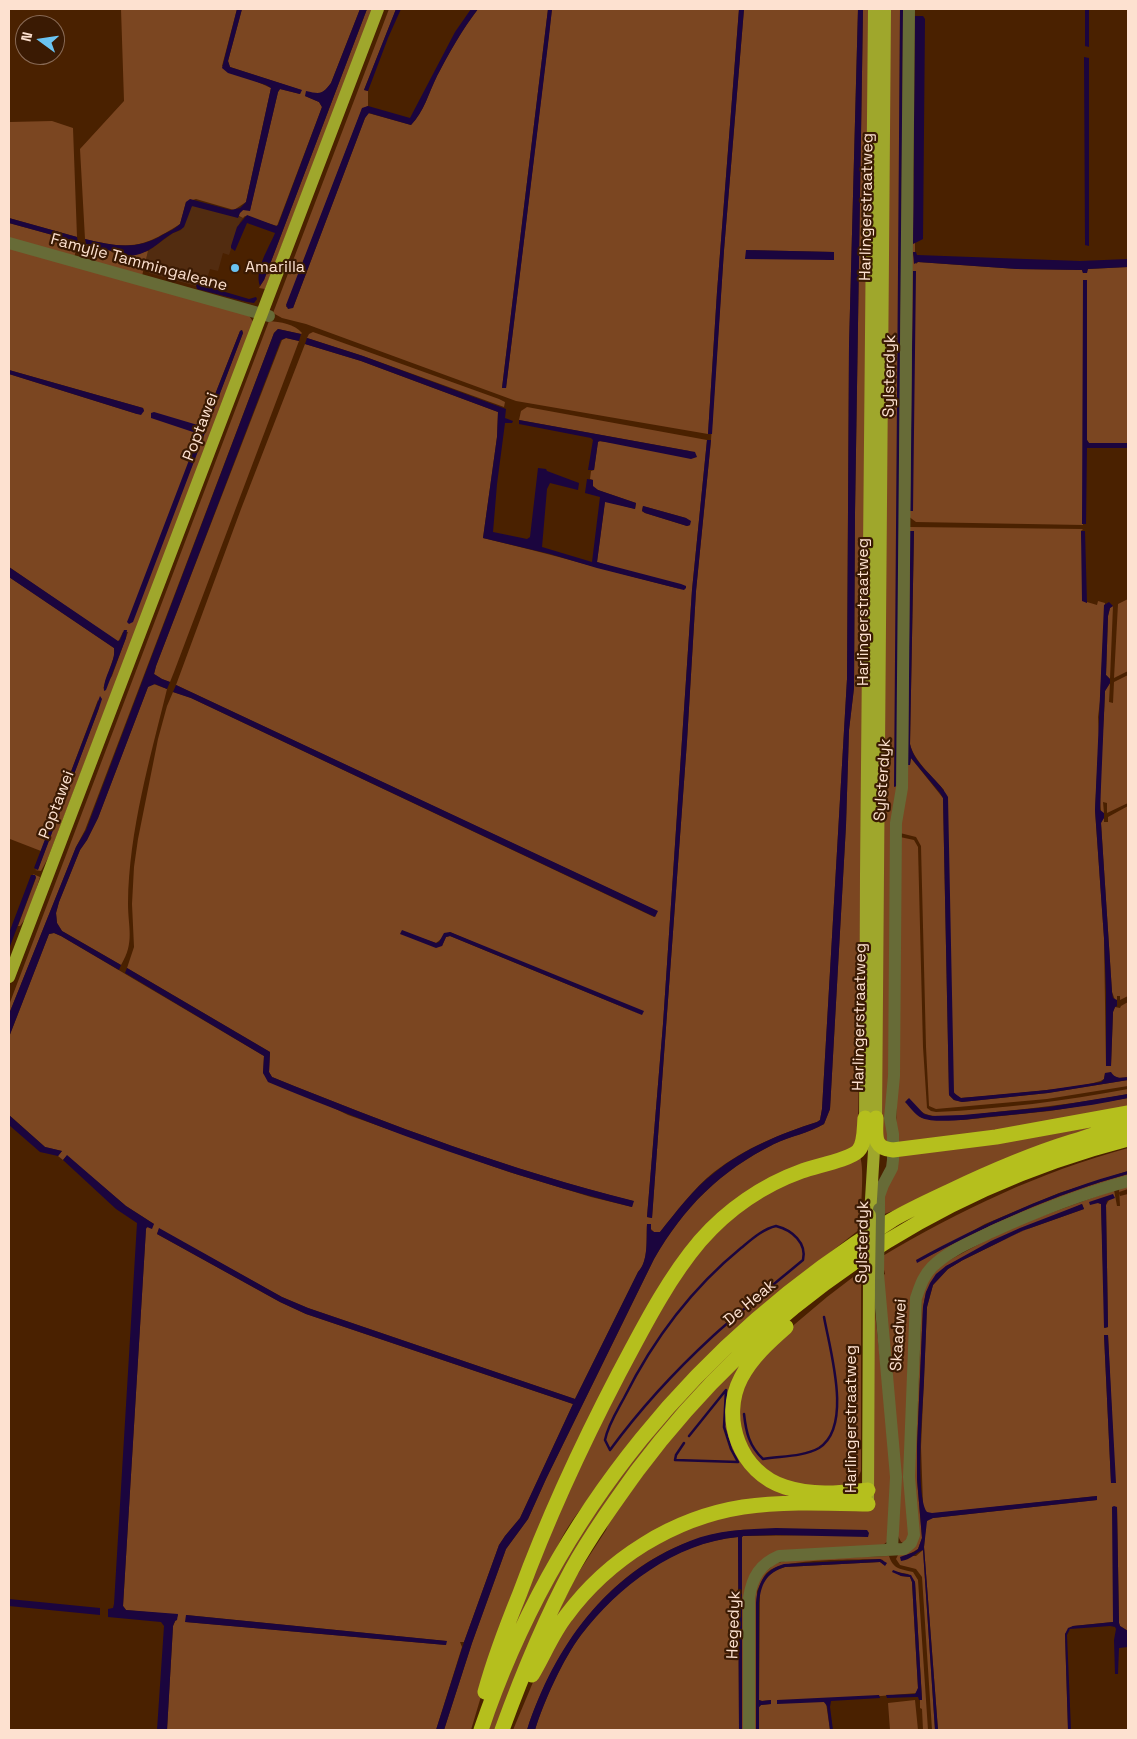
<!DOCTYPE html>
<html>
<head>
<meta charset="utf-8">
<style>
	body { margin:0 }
	#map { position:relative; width:1137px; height:1739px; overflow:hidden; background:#4a2100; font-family:"Space Grotesk",sans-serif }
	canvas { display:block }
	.frame { position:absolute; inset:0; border:10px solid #fde1d0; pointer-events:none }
	.north { position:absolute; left:15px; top:15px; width:50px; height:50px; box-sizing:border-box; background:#3a1a03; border:1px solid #886a55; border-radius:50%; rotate:284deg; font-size:14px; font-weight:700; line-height:20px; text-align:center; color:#fde1d0 }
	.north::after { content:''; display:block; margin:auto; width:18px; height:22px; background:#6ac3f1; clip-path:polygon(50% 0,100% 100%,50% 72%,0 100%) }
</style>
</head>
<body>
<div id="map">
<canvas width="1137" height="1739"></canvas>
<div class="frame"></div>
<div class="north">N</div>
</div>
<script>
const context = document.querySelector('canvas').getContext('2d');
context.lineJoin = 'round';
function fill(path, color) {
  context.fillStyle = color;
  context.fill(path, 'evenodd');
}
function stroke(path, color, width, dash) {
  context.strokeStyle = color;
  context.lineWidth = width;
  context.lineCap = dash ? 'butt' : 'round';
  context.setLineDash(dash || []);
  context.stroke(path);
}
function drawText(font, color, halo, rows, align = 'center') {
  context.font = font + ' "Space Grotesk",sans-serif';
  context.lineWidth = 4.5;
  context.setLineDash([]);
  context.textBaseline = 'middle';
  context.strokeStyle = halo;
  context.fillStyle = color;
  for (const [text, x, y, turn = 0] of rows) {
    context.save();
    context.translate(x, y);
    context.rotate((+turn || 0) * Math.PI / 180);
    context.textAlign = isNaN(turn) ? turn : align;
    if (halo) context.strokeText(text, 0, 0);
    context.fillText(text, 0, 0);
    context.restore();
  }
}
const built = new Path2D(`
	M194,205L243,218L240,222L229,255L223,253L218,271L210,269L205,286L198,284L196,286L149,273L151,264L145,263L148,251L173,233L181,230L190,208Z`);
const green = new Path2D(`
	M121,9H237L222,66L271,88L246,202L234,210L196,199L186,202L180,224L177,226C140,249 128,249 85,239L80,149L124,101Z
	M242,9H360L331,83C321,97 320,91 305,96L319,102L322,107L277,226L245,216L243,218L239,216V213L243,210H250L278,92L280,89L300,94L301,90L230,67L228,61Z
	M367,9H373L265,289L259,288L264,280Z
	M389,9H396L364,90L368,91V106L362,109L286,307L293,308L365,118L368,113L411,125C424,112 429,92 437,76C449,53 462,30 478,9H548L502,388H506L552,9H739L717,292L708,434L516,401L306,324L282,318L273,313Z
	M744,9H858L849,346L847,679L822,1109L820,1120L817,1122C780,1134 745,1148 714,1172C693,1189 677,1211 660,1232H654L647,1225C646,1239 649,1261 638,1272L575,1399L308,1308L282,1297L159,1229L157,1234L280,1302L306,1314L573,1404L520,1518L505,1536L499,1545L464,1642H460L462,1647L436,1730H167L173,1626L178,1615L126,1610L123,1606L146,1228L154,1224L126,1206L67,1156L63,1160L58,1156L62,1151L45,1147L9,1115V1037L49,934L54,933L61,936L264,1056L263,1073L348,1115L509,1172L591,1197L632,1207L633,1201C510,1170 390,1125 272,1077L269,1072L270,1052L127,968L134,947L132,904L134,867L138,839L158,739L167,706L173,692L191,698L654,917L657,911L176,685L241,509L305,344L361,361L498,412L497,437L483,538C551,554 617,573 684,590L597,562L605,501L635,509L636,503L598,490L593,487V480L590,479L591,471L594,470L598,441L695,452L519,420L521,411L527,407L707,440L692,590L663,1024L647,1217L652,1218L687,741L696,591L711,440L724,250ZM746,250L833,252L834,260H833ZM643,506L686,518L690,525L687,526L645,513L642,511ZM401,931L436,943L450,932L642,1015L450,936L446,937L442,946ZM186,1615L446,1641V1645L186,1622Z
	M863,9H870L858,1137L853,1149L806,1167L713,1226L617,1370L485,1683L471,1730H444L472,1643L506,1549L528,1519L546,1479L654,1259C684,1207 720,1171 774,1144C790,1136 809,1133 824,1124L830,1109L846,825L849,730L854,688L855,512Z
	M890,9H900L899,248L904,431L890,1144L886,1142L881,1135Z
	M910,59L915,244V252L913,253L916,264L918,262L1017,269L1082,270L1083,273L1088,269L1128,267V443H1089L1087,440V280L1083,525L916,522L908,516Z
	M52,121L73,128L77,237L9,218L10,122Z
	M9,223L78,242L74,258L9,240Z
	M86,244L130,256L148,251L142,276L93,263Z
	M9,247L248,314L254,323L48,858L41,871L35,870L38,869L99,708L98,700L41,851L10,839L9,842V577L114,648V656L103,689L112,676L128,632H123L118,642L9,567V374L137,414L144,411L143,408L9,370ZM242,330L243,333L131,624L199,434L198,432L203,425L240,331Z
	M269,321C280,322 295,324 302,333L301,334L278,329L274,333L85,830L76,847L9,1014V1005Z
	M313,332L499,399L505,402L504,407L363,356L307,338L309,334Z
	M286,338L299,341L174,672L170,682L162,679L154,674L156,666L282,340Z
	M910,527L1083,529L1081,531L1086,603L1087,602L1097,605L1098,601L1105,603L1100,701L1098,717L1099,736L1095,810L1104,938L1106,1066H1111L1113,1012L1115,1007L1120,1008L1121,1006L1128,1002V1077L1119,1078L1105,1073L1104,1079C1094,1088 982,1096 961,1098L957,1096L953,1091L944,790C933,777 914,761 910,744L914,531L910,532V764L911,758L943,798L949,1095L954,1100L962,1102L1048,1093L1128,1080V1086L1047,1099L947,1108L936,1109L929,1106L926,1047L921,846L916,837L900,833Z
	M1128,599V671L1114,678L1118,604Z
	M1113,606L1110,679L1106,675L1108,616L1110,608Z
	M1128,675V803L1107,813V803L1103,802L1104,813H1102C1097,804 1105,709 1105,691L1110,683L1109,702L1113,703L1114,682Z
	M151,683L167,689C150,759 129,830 128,903C128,928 135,942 121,965L62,931L57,923L56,913L59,902L80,850L87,840L98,818L148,687Z
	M1128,806V996L1120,1000V996H1117V1000H1115L1112,992L1101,823L1102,819L1104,818V822H1108V817Z
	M900,837L914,840L918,847L923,1047L927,1108L931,1111L936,1112C1000,1109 1065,1101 1128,1089V1094C1081,1103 1034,1108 987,1113C970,1115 945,1119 929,1115C920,1113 914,1105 908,1099L906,1102L922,1118L963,1120L1050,1111L1128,1098V1110L900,1147L896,1134Z
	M33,874L40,877L28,915L20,926H18L36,878Z
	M1128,1116L908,1205L882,1215L883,1191L896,1153Z
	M1128,1148V1171L1059,1193L985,1224L918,1262C985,1226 1054,1194 1128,1174V1177L1064,1198L922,1275L910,1534L904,1543L901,1542L897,1534L882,1276L885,1274L881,1257C960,1210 1040,1172 1128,1148Z
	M860,1157C865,1169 860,1213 860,1229L776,1295L587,1501C574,1517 562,1534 555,1553L501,1661L560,1502L668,1292L715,1229L784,1181Z
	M1128,1185V1189L1119,1192L1120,1196L1128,1194V1631L1120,1626L1119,1623L1117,1507L1113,1622L1073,1626L1065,1634L1068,1730H938L924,1547L926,1523L928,1519L933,1518L1097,1500V1496L929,1514L924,1510L923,1505L921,1447L927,1307L933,1285L948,1269L963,1260L1022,1231L1084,1209L1082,1204L946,1266L926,1292L923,1307L917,1447V1479L922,1538L918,1549L906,1556H916L923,1550L935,1730H932L922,1577L916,1569L900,1565L896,1559L898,1555L911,1550L922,1294L927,1280L949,1258L1009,1228L1114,1190L1117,1206H1120L1119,1188ZM1109,1200L1106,1205L1108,1327L1105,1328L1101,1204L1098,1203ZM1104,1335H1108L1115,1483H1111Z
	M860,1248L826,1277L627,1478L497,1730H487L522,1640L581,1532L659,1424L763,1320Z
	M861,1271V1471L855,1484L804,1489L763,1470L739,1433L741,1387L776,1340L827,1297Z
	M874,1304L892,1465L888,1541L883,1545L834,1548L755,1569L746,1730H742V1537L743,1536L820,1535C803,1534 785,1532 768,1531C759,1531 750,1529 741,1530C631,1541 560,1631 527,1730H513L536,1675L583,1599L640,1550L712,1517L808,1507L874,1508Z
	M743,1360L737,1379L738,1448L798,1493L678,1524L551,1623L575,1578L606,1530L610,1520L670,1438Z
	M738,1537L739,1730H535C544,1701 563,1659 581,1635C618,1586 675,1542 738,1537Z
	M889,1556C893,1569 900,1569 913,1572L918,1580L928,1730H923L922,1709L920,1708V1700L922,1699L915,1582L908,1574L897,1572L901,1576L910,1577L912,1582L918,1688L917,1693L821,1701L826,1703L830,1730H759V1707L761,1705L771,1704V1700L762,1701L759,1700L760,1591L763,1582L769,1575L776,1570L785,1567L880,1562L885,1565L883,1560L880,1559C856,1560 786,1558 769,1571C763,1575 761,1584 757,1591L756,1730H752V1598L757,1579L779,1560Z
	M915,1700L918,1730H890L888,1703Z`);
const water = new Path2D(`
	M237,9H242L228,61L230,67L302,90L300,94L280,89L278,92L250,211L243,210L240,213L238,218L192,206L184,227C181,230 177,231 173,233C158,242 150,254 130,256L86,244L85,239C114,246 137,251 164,234C170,231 176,228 180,224L186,202L190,199L231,210L240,208L246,202L271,88L266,85L228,73L222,68Z
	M360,9H367L264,280L260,286C254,270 269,248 275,233L247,223L235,251L231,248V246L237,227L247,215L276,226L278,225L322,107L319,102L305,96L306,91C320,94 322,95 331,83Z
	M396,9H401L388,38L368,91L364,90Z
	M471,9H478C462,30 449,53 437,76C429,92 424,112 411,125L369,113L365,118L293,308L288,309L286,305L362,108L368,106L410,118L455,32Z
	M548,9H552L549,36L506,388H502Z
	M739,9H744L724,250L712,434H708L717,292Z
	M858,9H863L855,512L854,688L849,730L846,825L830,1109L824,1124C809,1133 791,1136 774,1144C720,1171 684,1207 654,1259L546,1479L528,1519L506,1549L472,1643L444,1730H436L464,1642L499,1545L505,1536L520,1518L573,1404L306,1314L280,1302L157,1234L159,1228L282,1297L308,1308L575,1399L638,1272C649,1261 646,1238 647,1224H651V1230L654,1232H660C677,1211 693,1189 714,1173C745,1148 780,1134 817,1122L820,1120L822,1109L847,679L849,346Z
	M900,9H903L897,786L894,787Z
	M1085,9H1089V47L1085,46Z
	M915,16H923L925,19L923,239L913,244Z
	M1084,57L1089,58V246L1085,245Z
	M9,218L77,237L78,242L9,223Z
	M746,250L834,252V260L745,259Z
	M913,252H916L917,255L1080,261L1128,259V267L1088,269L1087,273H1083L1082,270L1017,269L918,262L914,264Z
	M913,271H916L913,511H910Z
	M1083,280H1087V440L1089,443H1128V448H1087L1086,524H1082Z
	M198,284L249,299L256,297L257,299L254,303L247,302L197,289L196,285Z
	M278,329L301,334L299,341L286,338L281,340L156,666L154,674L162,679L170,682L167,689L155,684L148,687L98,818L87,840L80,850L59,902L56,913L57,923L62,931L121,965L119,970L61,936L54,933L49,934L9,1037V1014L76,847L86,830L274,333Z
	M242,330L243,333L133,622L129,624L127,622L129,617L199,434L151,418V413L154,412L201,426L203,425L240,331Z
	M307,338L363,356L506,409L505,418L513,421L512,423H505L497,484L493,532L527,539L530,537L538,468L546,469L547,471L579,483L578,490L550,483L547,489L542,547L592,562L600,497L585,493L587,479L593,480V486L598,490L636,503L635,509L605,502L597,562L681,584L686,586V588L684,590L597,568L550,554L483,538L497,437L498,412L361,361L305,344Z
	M9,370L143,408L144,411L141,415L137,414L9,374Z
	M519,420L695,452L697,457L691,459L600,441L598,442L594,470H588L593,440L591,438L519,424Z
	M707,440H711L696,591L687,741L652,1218L647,1217L663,1024L692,590Z
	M643,506L686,518L691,521L690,525L687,526L645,513L642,511Z
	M910,531H914L910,744C914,765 938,778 948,797L954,1093L961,1098L1047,1090L1101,1082L1104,1079L1105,1073L1111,1072C1115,1079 1121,1078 1128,1077V1080L1048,1093L962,1102L954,1100L949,1095L943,798L940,793L911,758L910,765H908Z
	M1081,531H1085L1087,603L1082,601Z
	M9,567L118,641L120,640L124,630H127L126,638L106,690L104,691C103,676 116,663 114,648L9,577Z
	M1109,602L1113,606L1110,608L1108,616L1106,675L1110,679V683L1105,691L1100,810L1104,813V818L1101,823L1112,992L1113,998L1117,1000V1006L1115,1007L1113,1012L1111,1066H1106V992L1104,938L1095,810L1104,605Z
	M176,685L658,911L655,917L191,698L173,692Z
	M100,696L102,699L99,708L38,870L34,868Z
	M31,875H35L36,877L9,949V933Z
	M402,930L436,943L439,942L444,933L450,932L644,1011L642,1015L450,936L446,937L442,946L436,948L400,934Z
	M127,968L270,1052L269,1072L272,1077C390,1125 510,1170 634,1201L632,1207C508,1176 387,1131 268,1082L263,1073L264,1056L125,973Z
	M1128,1094V1098C1081,1108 1034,1113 987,1117C972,1119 935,1124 922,1118C915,1115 910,1107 905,1102L909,1098L924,1114L932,1116L963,1115L1049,1107Z
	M9,1115L45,1147L62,1151L58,1156L40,1152L9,1125Z
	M67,1155L126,1206L154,1224L152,1229L147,1227L146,1229L123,1606L126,1610L178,1614L177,1620L175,1621L173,1626L167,1730H157L164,1626L161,1622L108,1617V1609L113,1608L114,1604L137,1223L116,1209L63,1160Z
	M1128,1171V1174C1054,1194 985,1226 917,1263L916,1260C984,1223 1054,1191 1128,1171Z
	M1113,1194L1115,1198L1107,1201L1106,1205L1108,1327L1104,1328L1101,1204L1098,1203L1090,1205L1089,1202Z
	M1082,1204L1084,1209L1022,1231L963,1260L948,1269L933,1285L927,1307C926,1332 925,1356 924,1381C923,1406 915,1495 927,1512L932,1513L1097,1496V1500L933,1518L927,1521L924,1547L938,1730H935L923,1550C915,1553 911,1560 901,1561L900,1557L914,1552L918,1549L922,1538L917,1479V1447L923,1307L926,1292L930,1283L936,1274L946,1266L991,1241L1020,1228Z
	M1104,1335H1108L1116,1483H1111Z
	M1114,1506L1117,1507L1119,1623L1120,1626L1128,1631V1647L1119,1648L1118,1674H1115L1114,1640L1116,1629L1115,1627L1110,1626L1070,1629L1067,1635L1071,1730H1068L1065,1634L1068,1628L1073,1626L1113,1622L1112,1507Z
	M776,1528L867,1530L869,1533L868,1537L776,1535L743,1536L742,1537V1730H739L738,1537C675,1543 619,1586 581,1635C563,1659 544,1701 535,1730H527C554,1647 606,1574 690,1541C717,1530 747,1529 776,1528Z
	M880,1559L887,1563L885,1566L880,1562L785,1567C766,1573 761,1584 759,1603V1700L762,1701L771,1700V1704L761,1705L759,1707V1730H756V1603C758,1583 764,1570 784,1564Z
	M893,1570L901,1573L911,1575L915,1582L922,1700H919L918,1697H916L887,1698L886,1695L915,1694L918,1688L912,1582L910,1577L901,1576L892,1572Z
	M9,1599L100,1608V1615L9,1606Z
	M186,1615L447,1641L446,1645L185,1622Z
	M879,1695L880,1698L831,1701L830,1707L833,1730H830L827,1706L824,1702L777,1704V1700Z`);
const stream = new Path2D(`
	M776,1226C792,1230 807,1243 803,1260C773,1285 742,1310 713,1336C675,1371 640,1409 610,1450L605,1440C608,1425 617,1411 624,1398C653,1340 691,1289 741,1248C752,1239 763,1229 776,1226Z
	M744,1414C746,1432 749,1446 763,1459C780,1456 803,1457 819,1448C853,1427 830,1350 824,1317
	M689,1436L726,1390L724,1427L731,1449L738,1462
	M684,1443L676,1455L675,1460L738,1462`);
const minor = new Path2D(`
	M9,243L269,316
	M879,1209V1196L883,1185L892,1168L893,1160V1134L890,1118L894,1076L896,823L902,788L909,9
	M878,1274L896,1477L892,1549
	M749,1730V1598C752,1577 760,1564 779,1556L904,1549L911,1543L914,1535L909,1477L916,1298C920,1287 923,1276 932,1267C948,1251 971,1242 991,1232C1035,1212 1081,1194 1128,1181`);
const major = new Path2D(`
	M9,977L378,9
	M865,1126L866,873L874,9
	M870,1215L876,1118L885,9
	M868,1499L869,1280`);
const highway = new Path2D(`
	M876,1118C876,1135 872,1148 893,1150L996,1137L1128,1113
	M786,1327C770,1341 751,1358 741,1378C720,1418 740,1473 785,1487C812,1496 839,1493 868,1490
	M532,1675C544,1655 552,1634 566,1616C608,1559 673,1518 743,1507C783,1501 827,1503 868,1504
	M485,1692C494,1659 507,1625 520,1593C548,1517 582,1444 619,1373C643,1328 667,1280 700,1241C727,1210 763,1185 802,1171C815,1166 849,1160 858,1151C865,1144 864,1128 865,1118
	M481,1730C554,1514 699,1339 892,1220C911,1209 931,1200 950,1191C990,1172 1029,1155 1071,1142C1090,1136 1109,1129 1128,1124
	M502,1730C522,1675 544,1621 572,1569C591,1535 614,1503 637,1471C760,1307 929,1190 1128,1139`);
const minorBridge = new Path2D(`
	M878,1274L879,1209`);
const majorBridge = new Path2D(`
	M869,1280L870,1215`);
const markers = [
	[235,268,5,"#6ac3f1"]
];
const streetNames = [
	["Harlingerstraatweg",867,207,-89],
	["Famylje Tammingaleane",139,263,15],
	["Sylsterdyk",890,376,-89],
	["Poptawei",201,427,-69],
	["Harlingerstraatweg",864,612,-90],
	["Sylsterdyk",883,780,-86],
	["Poptawei",57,805,-69],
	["Harlingerstraatweg",860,1017,-89],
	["Sylsterdyk",863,1242,-89],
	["De Heak",750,1303,-40],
	["Skaadwei",899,1335,-86],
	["Harlingerstraatweg",852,1419,-90],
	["Hegedyk",734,1625,-88]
];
const poiNames = [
	["Amarilla",245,268]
];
fill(built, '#522c10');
fill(green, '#7b4621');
fill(water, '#1b053e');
stroke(stream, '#1b053e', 2.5);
stroke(minor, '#676b37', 12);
stroke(major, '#9fa72c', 12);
stroke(highway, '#b5bf1d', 15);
stroke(minorBridge, '#676b37', 12);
stroke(majorBridge, '#9fa72c', 12);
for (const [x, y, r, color] of markers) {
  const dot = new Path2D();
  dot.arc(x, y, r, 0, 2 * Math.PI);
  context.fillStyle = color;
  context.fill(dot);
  stroke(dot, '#3a1a03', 2);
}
drawText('16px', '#fde1d0', '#3a1a03', streetNames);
drawText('16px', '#fde1d0', '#3a1a03', poiNames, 'left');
</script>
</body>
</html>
